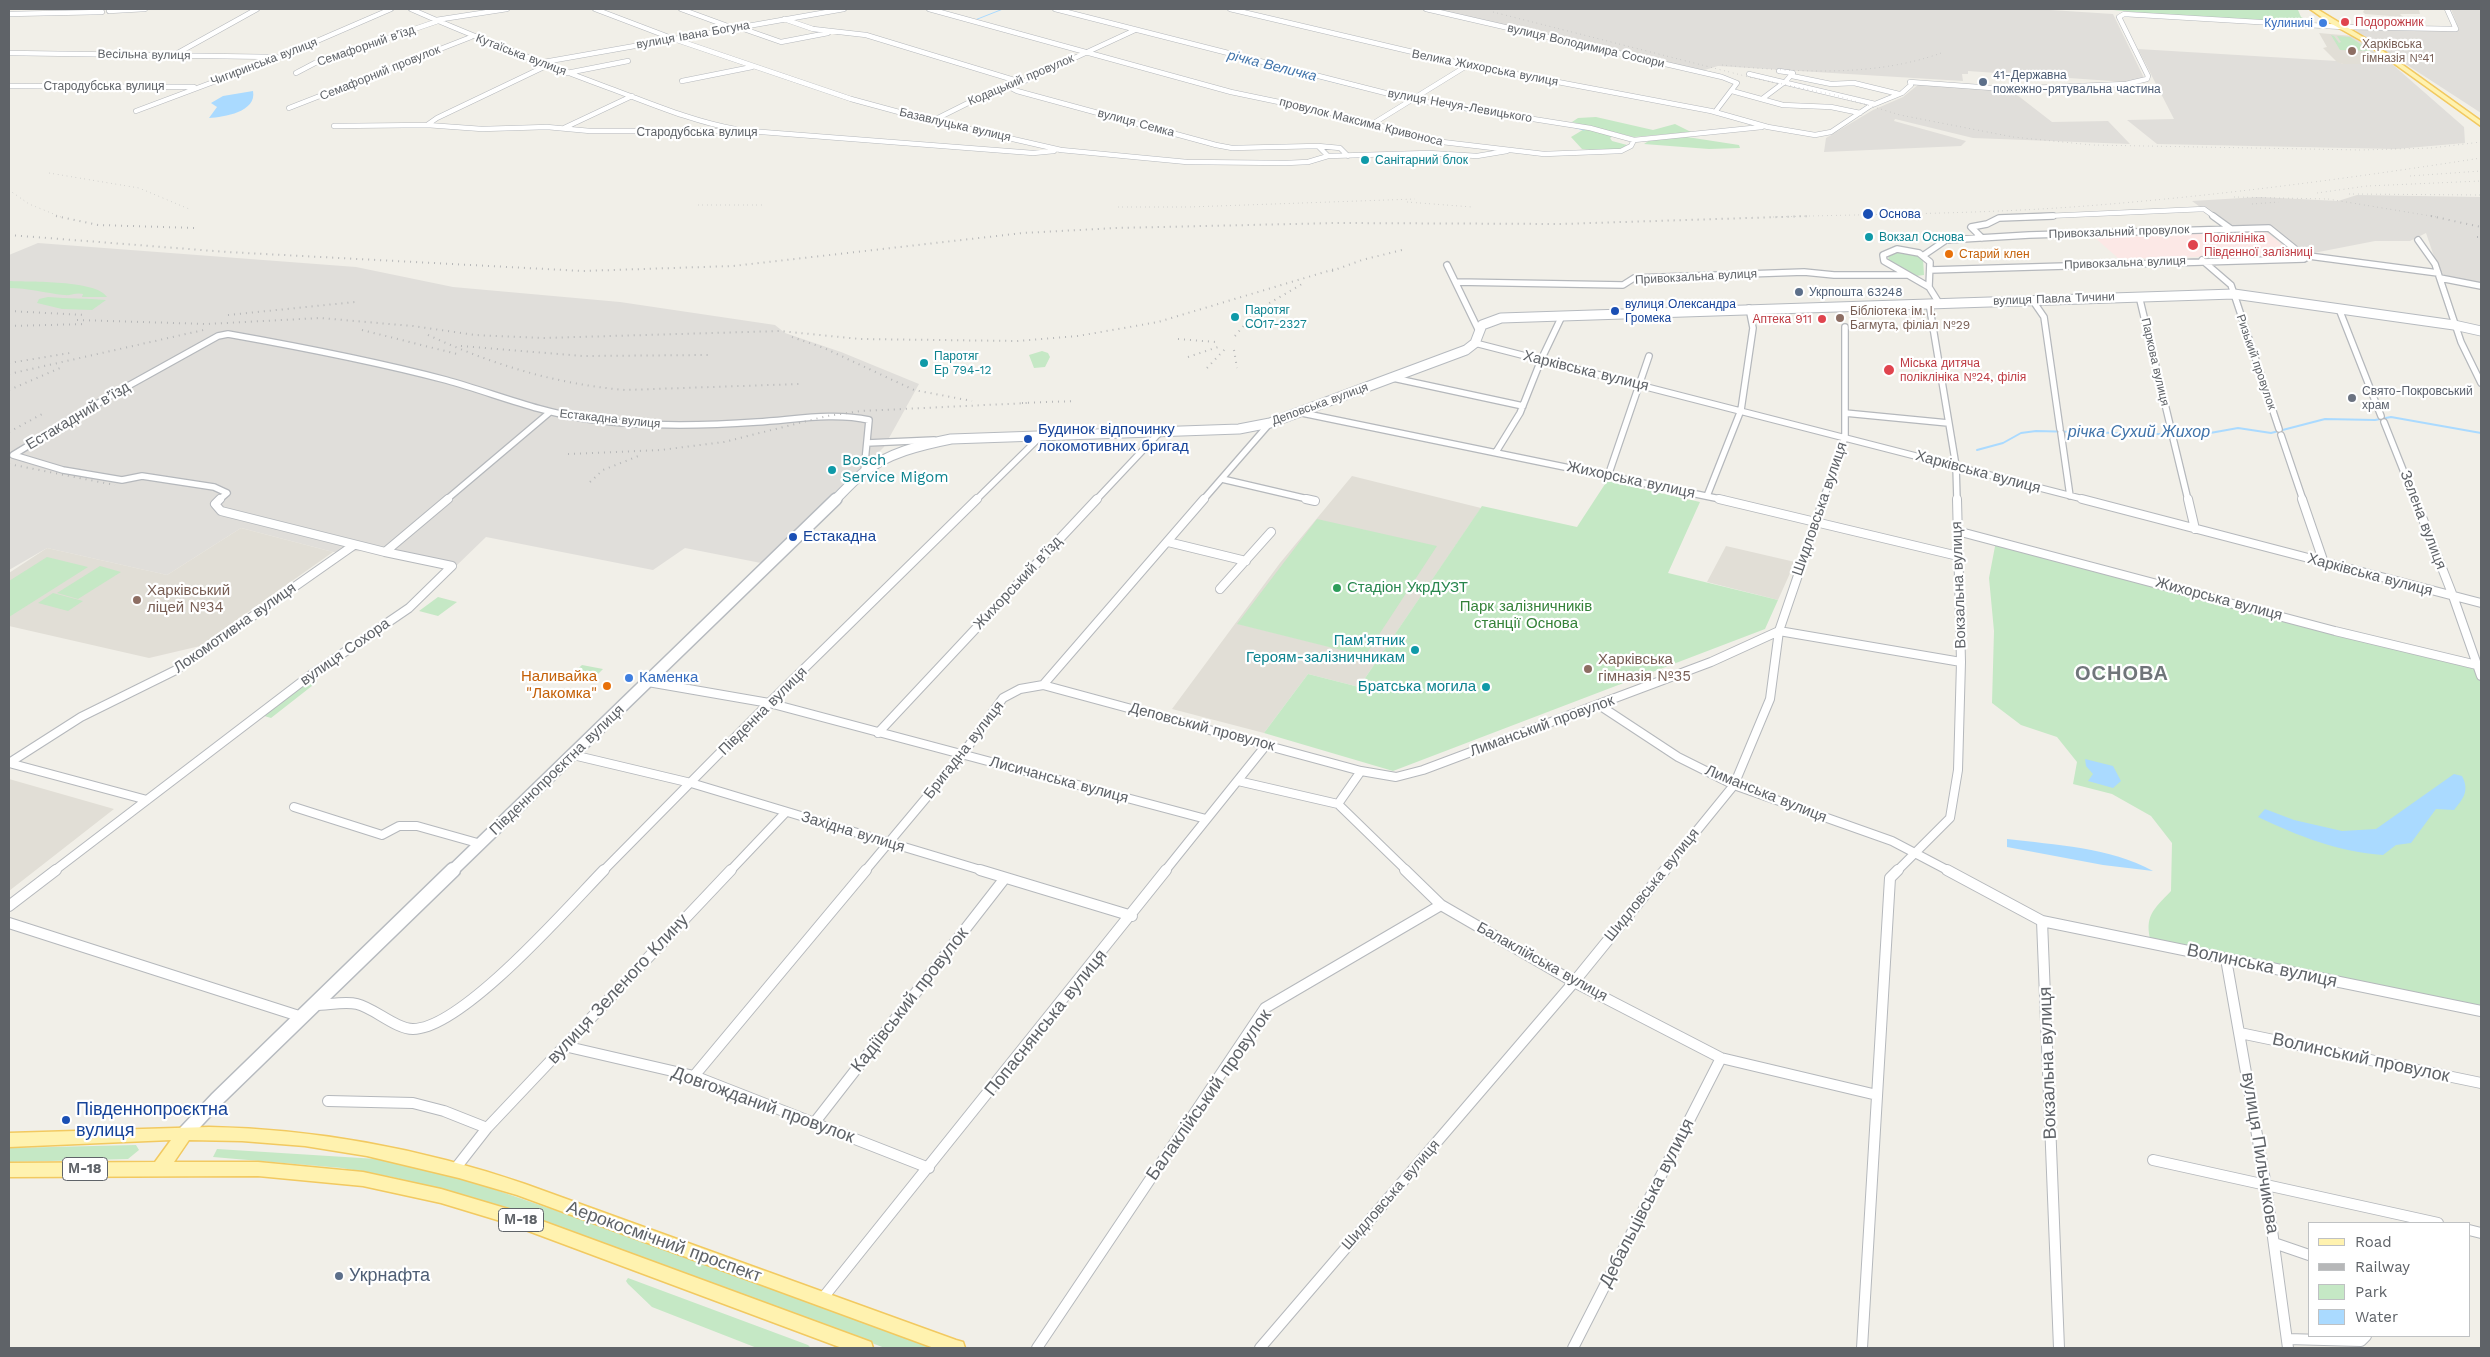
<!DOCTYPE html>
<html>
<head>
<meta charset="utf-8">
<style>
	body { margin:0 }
	#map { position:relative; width:2490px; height:1357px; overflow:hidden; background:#f1efe8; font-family:"Work Sans",sans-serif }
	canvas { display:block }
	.frame { position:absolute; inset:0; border:10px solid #5f6368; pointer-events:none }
	.legend { position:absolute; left:2308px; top:1222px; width:162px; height:115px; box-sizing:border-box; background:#fff; border:1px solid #bfc1c3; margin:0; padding:6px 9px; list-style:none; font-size:15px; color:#5f6368 }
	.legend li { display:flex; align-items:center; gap:10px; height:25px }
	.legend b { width:25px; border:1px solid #bfc1c3 }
</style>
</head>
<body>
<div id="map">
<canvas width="2490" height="1357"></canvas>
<div class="frame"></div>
<ul class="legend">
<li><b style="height:6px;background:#fff2af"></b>Road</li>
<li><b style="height:6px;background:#b6b7b8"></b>Railway</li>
<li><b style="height:14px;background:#c5e8c5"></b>Park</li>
<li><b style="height:14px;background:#aadaff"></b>Water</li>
</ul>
</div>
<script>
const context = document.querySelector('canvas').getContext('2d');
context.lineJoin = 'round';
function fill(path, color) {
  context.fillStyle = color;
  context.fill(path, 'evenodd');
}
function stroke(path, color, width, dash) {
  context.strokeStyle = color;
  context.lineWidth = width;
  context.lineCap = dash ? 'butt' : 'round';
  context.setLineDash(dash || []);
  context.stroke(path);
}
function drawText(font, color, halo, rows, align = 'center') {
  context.font = font + ' "Work Sans",sans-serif';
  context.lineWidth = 4.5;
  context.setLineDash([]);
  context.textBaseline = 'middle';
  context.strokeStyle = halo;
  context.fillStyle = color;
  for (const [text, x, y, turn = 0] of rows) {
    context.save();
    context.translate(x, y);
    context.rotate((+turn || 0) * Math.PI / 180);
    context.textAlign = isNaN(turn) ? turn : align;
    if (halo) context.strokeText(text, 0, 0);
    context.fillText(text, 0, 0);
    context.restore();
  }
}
const industrial = new Path2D(`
	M1436,9H2035L2113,14L2144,78L2126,82L1968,71V74H1962L1963,81L1718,66L1701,71Z
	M2451,9H2481V113L2361,35L2353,28L2459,30Z
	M2138,49L2337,61L2343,64H2392L2464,127L2465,143L2396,149L2157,144L2127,120L2174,119Z
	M1919,84H1932L2012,91L2052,122L2108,121L2130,144L1973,138L1895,119L1894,121L1966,141L1961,146L1824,152L1826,138L1873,110L1903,97Z
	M2357,195L2481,197V285L2441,277L2426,233L2410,241H2375L2298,256L2265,231L2234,232L2192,201L2259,197L2338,201Z
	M38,243L356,267L453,287L620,302L775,325L785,333L841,352L919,384L884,447L766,564L685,548L653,570L486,537L453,569L364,551L333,552L241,528L167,575L47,548L9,570V255Z`);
const education = new Path2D(`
	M2365,9H2419L2420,14H2400L2403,17L2365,14L2363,12Z
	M2319,33L2353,36L2392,64H2343L2337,62L2323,48L2327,47Z
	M1352,476L1481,508L1359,687L1308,674L1264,733L1172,709L1280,563Z
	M241,528L333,552L200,646L149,658L9,626V573L47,548L167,575Z
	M1726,546L1795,562L1778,600L1707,582Z
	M9,779L114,809L9,891Z`);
const medical = new Path2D(`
	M2265,231L2294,254L2119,259L2093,236Z`);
const green = new Path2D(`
	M2103,9H2301L2298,10L2301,17L2306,19L2299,22L2306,23L2163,15Z
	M2331,35L2334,36L2339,43L2341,42L2337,36L2350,37L2371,51L2340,50Z
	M1596,117L1653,130L1675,124L1691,132L1634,137L1572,122L1578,118Z
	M1586,128L1613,136L1610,138L1612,141L1627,145C1615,154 1595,150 1582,149L1571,137Z
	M1687,137L1739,145L1740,148L1709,149L1644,144L1650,140Z
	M1895,252H1912L1923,258L1924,275L1916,276L1889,262L1888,255Z
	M9,281C29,282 97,280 107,297H82L83,294C76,292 71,296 64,295C45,293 28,288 9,288Z
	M48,297C68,299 86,298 106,300L92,310L62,309L37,303L39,299Z
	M1042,351L1048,353L1050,357L1045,367L1034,368L1029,355Z
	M1607,481L1700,502L1668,573L1778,600L1765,629L1393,771L1264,733L1308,674L1359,687L1482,506L1577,527Z
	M1317,519L1437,546L1365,656L1237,624Z
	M1996,541L2477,665L2481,676V1011L2151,943C2144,916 2153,910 2171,891L2172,843L2151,816L2112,794L2073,784L2077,762L2057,737L2021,725L1992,703L1994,631L1989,578Z
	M47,557L88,567L9,617V581Z
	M100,566L121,572L78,599L57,593Z
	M53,593L83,601L68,611L38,603Z
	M438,597L457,602L438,616L419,611Z
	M582,665L603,669L590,682L569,677Z
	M307,680L317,682L271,718L261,715Z
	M136,1145L139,1150L128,1159L9,1162V1148Z
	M217,1149L393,1160L473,1182L641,1240L937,1348H885L614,1247L480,1200L392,1177L342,1168L213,1157Z
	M628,1278L808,1345L811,1348H757L652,1307L628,1284L626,1281Z`);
const water = new Path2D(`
	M253,91C257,112 224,117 209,118L217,107L211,103L223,96Z
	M2085,759L2113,766L2121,781L2113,788L2088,781L2093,774L2086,766Z
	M2454,774L2462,776C2470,791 2463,799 2454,810L2436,809L2411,843L2396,845L2383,855C2339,852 2298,836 2258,817L2265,809L2294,820L2342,831L2376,829Z
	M2007,839C2055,845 2110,847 2153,871L2103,865L2007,847Z`);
const streamFar1 = new Path2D(`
	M975,20L1003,9
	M1282,69L1362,89
	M1448,108L1529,120
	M1576,128L1584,130`);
const stream = new Path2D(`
	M1977,450L2003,443L2021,433L2036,431L2199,435L2238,428L2271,433L2325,419L2375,420L2391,417L2481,433`);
const streetFar3 = new Path2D(`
	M411,9C476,38 542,63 609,88C650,103 691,121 735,129
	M595,9L674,39L851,99L921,118L1061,150L1187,162L1286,163L1308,162L1328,156L1429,153L1477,156L1507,151
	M681,9L733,28
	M929,9L1231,92L1346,116L1434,141L1544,154L1621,151L1631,146L1634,140
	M1055,9L1413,100L1590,128L1634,140L1762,127
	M1230,9L1468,65L1711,111L1768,127L1815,135L1831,132L1870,106L1902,93L1911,85L1910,82L2006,89L2126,84L2147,79L2148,76L2119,17L2124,14L2342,27L2456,29L2447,9
	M1426,9L1722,77L1737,83L1715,112
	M109,11L145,9
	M9,14L102,12
	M784,19L813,29L866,35L1014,80L1016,85L1013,89L1017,91L1216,145L1232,148L1318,146L1328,156
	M436,20L507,9
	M738,27L781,42L828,33
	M9,53L276,57
	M176,54L257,9
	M544,62L844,9
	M296,73L315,63L438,21
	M567,73L628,61
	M1749,74L1875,104
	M1792,76L1831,84L1854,83L1899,94
	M682,81L752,67
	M9,86L194,87
	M1732,91L1783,105L1831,107L1860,113
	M1762,99L1786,81L1793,73L1779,71
	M289,108L471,37
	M136,111L280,57L391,9
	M934,120L974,100L1016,85L1135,30
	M1374,123L1468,65
	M427,125L437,118L548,65
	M334,126L427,125L482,129L547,127L590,131H749L1033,153L1054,151
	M564,128L632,96
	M1318,146L1340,148L1348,156
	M2024,217L2204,209L2215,217`);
const streetFar2 = new Path2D(`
	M2213,216L2231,229
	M1982,238L1971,227L1987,224L1999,218L2053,216
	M2418,240L2435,264L2461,342L2481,383
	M1897,249L1919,253L1930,262L1929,287L1884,261L1883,255Z
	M1924,255L1946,240L2029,235L2269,228L2300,253L2309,256
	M2202,260L2231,285L2279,429
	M1447,265L1478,329
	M1930,270L2304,259L2309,256L2438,273
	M2440,278L2481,286
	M1456,282L1623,285L1634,278L1804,272L1834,275H1908
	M1929,287L1939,303
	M2139,296L2171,429
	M2033,301L2044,317L2060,429
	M1929,303L1956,466L1957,500
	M2339,309L2381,416
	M1475,343L2087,500
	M1393,378L1523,406
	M1302,413L1725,500
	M1845,413L1948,423
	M2384,422L2415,500
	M2061,433L2070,496
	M2281,435L2303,500
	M2173,438L2188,500
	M867,443L934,440
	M1496,452L1520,413L1541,360L1562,316
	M1608,476L1649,356
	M1222,479L1312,500
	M1707,496L1741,410L1753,328L1749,308
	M219,500L227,493L214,487L142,476L122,480L63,470L13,455L110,396L218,336L228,334C301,347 374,361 446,380C493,393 538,412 587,419C643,427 700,426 757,422C794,420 832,412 869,420L864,472
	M446,500L550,412
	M976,500L1042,435
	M1096,500L1159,433
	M1203,500L1270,423
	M1823,500L1845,437V327`);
const streetFar1 = new Path2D(`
	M220,499L215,504L221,511L385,552
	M1306,499L1315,501
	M1719,499L1958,556
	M2082,499L2481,603
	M2188,499L2195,529
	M2302,499L2324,563
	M2415,499L2453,596L2481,676
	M1957,531L2335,631L2481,666
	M1168,542L1246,561
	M1220,589L1271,532
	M648,682L769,703L1206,819
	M1043,685L1361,771
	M1599,705L1678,757L1734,785L1892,841L1949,871
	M878,733L1097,499
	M573,755L691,783L984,871
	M9,763L81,717L176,670L354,545
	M9,763L147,800
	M1238,781L1338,804L1407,871
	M1338,804L1361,771L1396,777L1423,770L1711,662L1779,631L1961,662
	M294,807L382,835L399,826H417L481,844
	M54,871L308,677L409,608L452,566L385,552L448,499
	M603,871L769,703L977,499
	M730,871L786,812
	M865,871L962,755L1003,698L1020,689L1043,685L1204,499
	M1165,871L1267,744
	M1664,871L1734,785L1770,699L1779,631L1824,499
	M1897,871L1950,818L1958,770L1961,662L1957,499`);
const street = new Path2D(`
	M980,870L1132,916
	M1405,870L1441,905L1574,982L1721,1058L1877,1095
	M1947,870L2042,921L2059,1348
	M9,906L56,870
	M2042,921L2481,1011
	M9,923L302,1017
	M2226,959L2266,1186L2288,1348
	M315,1005C328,1005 345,1001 357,1004C374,1008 396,1029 413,1029C462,1029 568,907 604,870
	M2240,1033L2481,1083
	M564,1046L694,1076L929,1168
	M694,1076L866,870
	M328,1101L413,1103L444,1111L487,1128
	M815,1122L1005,878
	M2153,1160L2438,1223
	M455,1169L487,1128L731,870
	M2469,1230L2481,1233
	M2274,1243L2309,1255
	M822,1299L1166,870
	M2287,1339L2361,1341L2366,1336
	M1037,1348L1265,1008L1441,905
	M1260,1348L1574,982L1665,870
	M1573,1348L1721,1058
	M1862,1348L1890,878L1898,870`);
const secondaryFar2 = new Path2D(`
	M835,500C844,491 853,481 863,473C887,453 921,445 951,439L1239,429L1270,423L1466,350L1475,343L1482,325L1501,318L2234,294L2454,325L2481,331`);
const secondaryFar1 = new Path2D(`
	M452,871L836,499`);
const secondary = new Path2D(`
	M184,1134L217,1099L453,870`);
const primary = new Path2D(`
	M2310,9H2317L2368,40L2481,121V126L2364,42L2330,23Z
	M209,1127C316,1129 423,1149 525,1184L956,1340L963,1342L965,1348H934L517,1195L459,1178L367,1156L305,1146L242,1141L189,1140L174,1162H258L363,1172L441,1189L515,1211L871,1342L873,1348H842L507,1223L441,1203L363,1186L258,1176L9,1177V1163L155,1162L171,1140L9,1147V1133Z`);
const railFar1 = new Path2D(`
	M1493,12L1749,77L1835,95L1900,115L2013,137L2092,145L2361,150L2431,148L2481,142
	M1722,65C1795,72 1874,78 1944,52
	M49,173L139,188L189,209
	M2410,176L2481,171
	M9,190L29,204L61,217
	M2317,193L2367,186L2481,181
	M2349,194L2481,195
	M2234,197L2328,199L2437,217
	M1407,202L1472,207
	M2252,204L2279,202
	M698,205H764
	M1118,207H1189L1415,199
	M1773,217C1873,214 1973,214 2072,207C2209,197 2346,179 2481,158`);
const rail = new Path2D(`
	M56,216L98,225L196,228
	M2431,216L2481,227
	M9,235L227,252L583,271L733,266L1023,233L1116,228L1337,223L1561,224L1811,216
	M2477,237H2481
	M1332,271L1362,260L1406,249
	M9,311L85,315
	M228,315L355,302
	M77,320L207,324L320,318L413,326L475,335L544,338L780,331L860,339L1017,341L1078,336L1158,322L1338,268
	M9,326L86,324
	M362,330L457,354
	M428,335C491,364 555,384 625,390L799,384
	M1235,336L1256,311L1302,284
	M792,337L824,348L914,390L972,401
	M1178,339L1216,342
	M461,346L583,356L710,355
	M1234,350L1237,368
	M1188,357L1218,347
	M9,363L70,353
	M1207,368L1225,349
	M9,374L208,329
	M9,390L60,368
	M1022,403L1075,401
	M9,432L44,413
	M568,454L661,450L724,442L827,416L861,411L1028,403
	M9,464L115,485
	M590,482L603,470L641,455`);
const markers = [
	[2345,22,5,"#e0444e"],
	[2323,23,5,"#3f7fe0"],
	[2352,51,5,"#8d6e63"],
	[1983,82,5,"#5c6f8a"],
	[1365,160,5,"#0f9aa8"],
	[1868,214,6,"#1a4fb4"],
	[1869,237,5,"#0f9aa8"],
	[2193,245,6,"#e0444e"],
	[1949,254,5,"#e8710a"],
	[1799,292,5,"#5c6f8a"],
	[1615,311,5,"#1a4fb4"],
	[1235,317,5,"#0f9aa8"],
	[1840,318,5,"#8d6e63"],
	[1822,319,5,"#e0444e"],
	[924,363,5,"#0f9aa8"],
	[1889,370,6,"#e0444e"],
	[2352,398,5,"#6b7280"],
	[1028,439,5,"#1a4fb4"],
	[832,470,5,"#0f9aa8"],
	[793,537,5,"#1a4fb4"],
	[1337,588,5,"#2e9e5b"],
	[137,600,5,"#8d6e63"],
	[1415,650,5,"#0f9aa8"],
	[1588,669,5,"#8d6e63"],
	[629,678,5,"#3f7fe0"],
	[607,686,5,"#e8710a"],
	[1486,687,5,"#0f9aa8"],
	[66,1120,5,"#1a4fb4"],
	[339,1276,5,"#5c6f8a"]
];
const farHealthnames = [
	["Подорожник",2355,22],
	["Поліклініка",2204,238],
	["Південної залізниці",2204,252],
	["Аптека 911",1812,319,"right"],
	["Міська дитяча",1900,363],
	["поліклініка №24, філія",1900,377]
];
const farShopnames = [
	["Кулиничі",2313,23]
];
const farStreetnames = [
	["вулиця Івана Богуна",693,35,-10],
	["Семафорний в’їзд",366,46,-19],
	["вулиця Володимира Сосюри",1586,46,13],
	["Весільна вулиця",144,55,1],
	["Кутаїська вулиця",521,55,21],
	["Чигиринська вулиця",264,62,-21],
	["Велика Жихорська вулиця",1485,68,11],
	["Семафорний провулок",380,73,-22],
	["Кодацький провулок",1021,80,-23],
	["Стародубська вулиця",104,86],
	["вулиця Нечуя-Левицького",1460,106,10],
	["провулок Максима Кривоноса",1361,122,14],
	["вулиця Семка",1136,123,15],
	["Базавлуцька вулиця",955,125,13],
	["Стародубська вулиця",697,132],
	["Привокзальний провулок",2119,232,-2],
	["Привокзальна вулиця",2125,263,-2],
	["Привокзальна вулиця",1696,277,-3],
	["вулиця Павла Тичини",2054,299,-2],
	["Паркова вулиця",2155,362,77],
	["Ризький провулок",2256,362,71],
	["Деповська вулиця",1320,404,-20],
	["Естакадна вулиця",610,419,6]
];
const farEducationnames = [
	["Харківська",2362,44],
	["гімназія №41",2362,58],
	["Бібліотека ім. І.",1850,311],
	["Багмута, філіал №29",1850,325]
];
const farServicenames = [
	["41-Державна",1993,75],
	["пожежно-рятувальна частина",1993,89],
	["Укрпошта 63248",1809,292]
];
const farCulturenames = [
	["Санітарний блок",1375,160],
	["Вокзал Основа",1879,237],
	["Паротяг",1245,310],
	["СО17-2327",1245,324],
	["Паротяг",934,356],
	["Ер 794-12",934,370]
];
const farTransitnames = [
	["Основа",1879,214],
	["вулиця Олександра",1625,304],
	["Громека",1625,318]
];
const farFoodnames = [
	["Старий клен",1959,254]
];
const farWorshipnames = [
	["Свято-Покровський",2362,391],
	["храм",2362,405]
];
const farWaternames = [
	["річка Величка",1272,66,14]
];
const shields = [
	[85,1169,45],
	[521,1220,45]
];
const shieldNames = [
	["М-18",85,1169],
	["М-18",521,1220]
];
const streetNames = [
	["Харківська вулиця",1586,371,14],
	["Естакадний в’їзд",78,416,-31],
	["Харківська вулиця",1978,472,15],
	["Жихорська вулиця",1631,480,12],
	["Шидловська вулиця",1820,509,-71],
	["Зелена вулиця",2423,520,69],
	["Харківська вулиця",2370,575,15],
	["Жихорський в’їзд",1018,583,-47],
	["Вокзальна вулиця",1959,585,-92],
	["Жихорська вулиця",2219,599,15],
	["Локомотивна вулиця",235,628,-35],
	["вулиця Сохора",345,652,-35],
	["Південна вулиця",763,711,-45],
	["Лиманський провулок",1542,726,-20],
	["Деповський провулок",1202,727,15],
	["Бригадна вулиця",964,750,-52],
	["Південнопроєктна вулиця",557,770,-44],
	["Лисичанська вулиця",1059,780,15],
	["Лиманська вулиця",1766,794,22],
	["Західна вулиця",853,832,17],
	["Шидловська вулиця",1652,885,-51],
	["Балаклійська вулиця",1542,962,29],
	["Шидловська вулиця",1391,1195,-49]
];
const transitNames = [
	["Будинок відпочинку",1038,430],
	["локомотивних бригад",1038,447],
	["Естакадна",803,537]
];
const cultureNames = [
	["Bosch",842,461,"left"],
	["Service Migom",842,478,"left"],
	["Пам'ятник",1405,641],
	["Героям-залізничникам",1405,658],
	["Братська могила",1476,687]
];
const leisureNames = [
	["Стадіон УкрДУЗТ",1347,588]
];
const educationNames = [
	["Харківський",147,591],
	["ліцей №34",147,608],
	["Харківська",1598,660],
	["гімназія №35",1598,677]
];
const parkNames = [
	["Парк залізничників",1526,607],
	["станції Основа",1526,624]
];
const foodNames = [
	["Наливайка",597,677],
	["\"Лакомка\"",597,694]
];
const shopNames = [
	["Каменка",639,678]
];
const waterNames = [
	["річка Сухий Жихор",2139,432]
];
const nearStreetnames = [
	["Волинська вулиця",2262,966,12],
	["вулиця Зеленого Клину",618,989,-47],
	["Кадіївський провулок",910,1000,-52],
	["Попаснянська вулиця",1046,1023,-51],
	["Волинський провулок",2361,1058,12],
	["Вокзальна вулиця",2048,1063,-92],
	["Балаклійський провулок",1209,1095,-55],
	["Довгожданий провулок",763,1105,20],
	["вулиця Пильчикова",2260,1153,81],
	["Дебальцівська вулиця",1647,1203,-63],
	["Аерокосмічний проспект",664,1242,20]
];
const nearTransitnames = [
	["Південнопроєктна",76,1110],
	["вулиця",76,1131]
];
const nearServicenames = [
	["Укрнафта",349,1276]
];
const districtNames = [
	["ОСНОВА",2122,674]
];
fill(industrial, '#e0deda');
fill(education, '#e1ded6');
fill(medical, '#fce8e6');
fill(green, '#c5e8c5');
fill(water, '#aadaff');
stroke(streamFar1, '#aadaff', 1);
stroke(stream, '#aadaff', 2);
stroke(streetFar3, '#b5b8bc', 5.5);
stroke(streetFar2, '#b5b8bc', 8);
stroke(streetFar1, '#b5b8bc', 10);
stroke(street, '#b5b8bc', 12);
stroke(secondaryFar2, '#b6babf', 11);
stroke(secondaryFar1, '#b6babf', 14);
stroke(secondary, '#b6babf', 17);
stroke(primary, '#f2c960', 3);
stroke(streetFar3, '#fff', 4.5);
stroke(streetFar2, '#fff', 5.5);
stroke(streetFar1, '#fff', 8);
stroke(street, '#fff', 10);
stroke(secondaryFar2, '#fff', 9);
stroke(secondaryFar1, '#fff', 11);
stroke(secondary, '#fff', 14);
fill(primary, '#fff2af');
stroke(railFar1, '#b6b7b8', 1, [0.5, 4]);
stroke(rail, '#b6b7b8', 2, [1, 5]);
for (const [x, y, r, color] of markers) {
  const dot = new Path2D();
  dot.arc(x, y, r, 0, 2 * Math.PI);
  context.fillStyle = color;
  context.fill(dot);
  stroke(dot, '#fff', 2);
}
drawText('12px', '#be3a42', '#fff', farHealthnames, 'left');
drawText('12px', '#366cbe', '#fff', farShopnames, 'right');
drawText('12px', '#5f6368', '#fff', farStreetnames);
drawText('12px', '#785e54', '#fff', farEducationnames, 'left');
drawText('12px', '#4e5e75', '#fff', farServicenames, 'left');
drawText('12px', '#0d838f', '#fff', farCulturenames, 'left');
drawText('12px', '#164399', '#fff', farTransitnames, 'left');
drawText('12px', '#c56008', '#fff', farFoodnames, 'left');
drawText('12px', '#5b616d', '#fff', farWorshipnames, 'left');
drawText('italic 14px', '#4174aa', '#fff', farWaternames);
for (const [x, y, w] of shields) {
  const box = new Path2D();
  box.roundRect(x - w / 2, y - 11.5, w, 23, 4);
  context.fillStyle = '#fff';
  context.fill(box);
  stroke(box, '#5f6368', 1);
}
drawText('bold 14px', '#5f6368', null, shieldNames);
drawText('15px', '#5f6368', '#fff', streetNames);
drawText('15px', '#164399', '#fff', transitNames, 'left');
drawText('15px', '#0d838f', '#fff', cultureNames, 'right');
drawText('15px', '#27864d', '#fff', leisureNames, 'left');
drawText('15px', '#785e54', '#fff', educationNames, 'left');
drawText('15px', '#348238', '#fff', parkNames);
drawText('15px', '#c56008', '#fff', foodNames, 'right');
drawText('15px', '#366cbe', '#fff', shopNames, 'left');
drawText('italic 16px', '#4174aa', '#fff', waterNames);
drawText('18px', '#5f6368', '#fff', nearStreetnames);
drawText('18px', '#164399', '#fff', nearTransitnames, 'left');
drawText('18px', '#4e5e75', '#fff', nearServicenames, 'left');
context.letterSpacing = '1px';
drawText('bold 20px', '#70757a', '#fff', districtNames);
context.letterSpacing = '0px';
</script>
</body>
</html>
